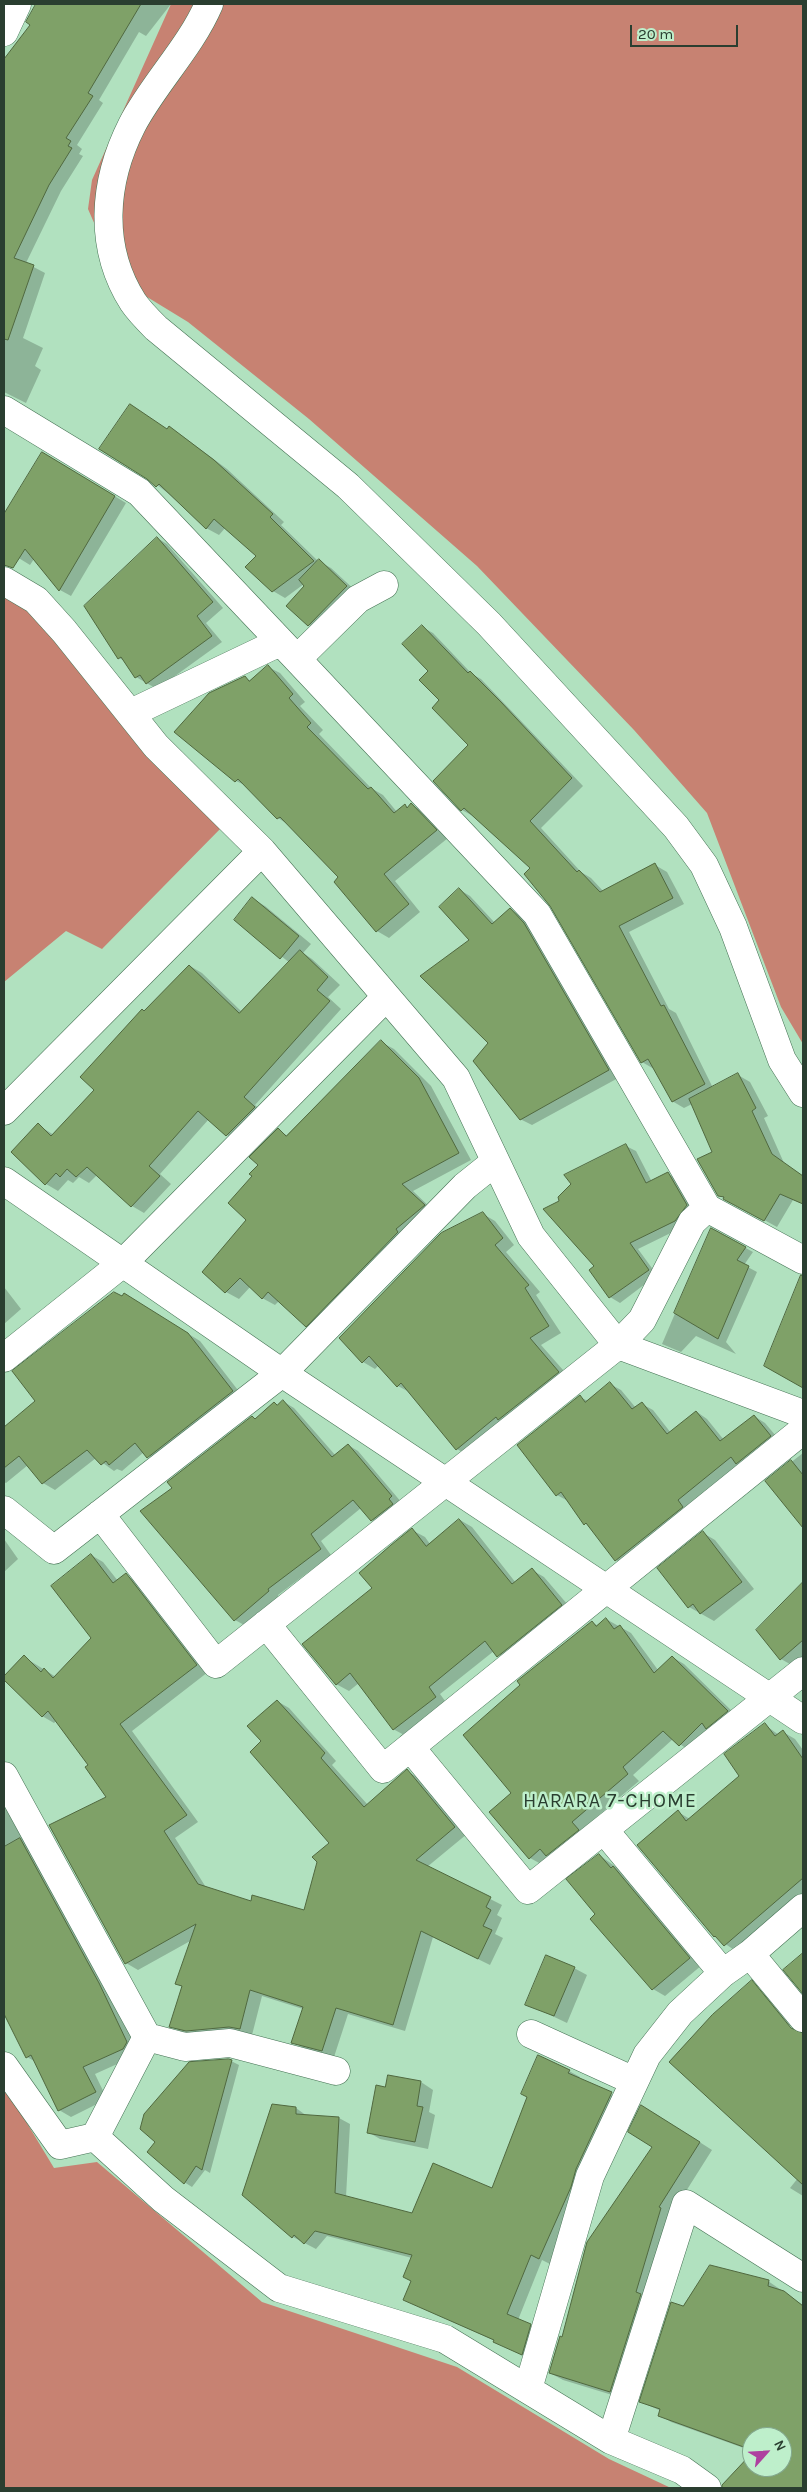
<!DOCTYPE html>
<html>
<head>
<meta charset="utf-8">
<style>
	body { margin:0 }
	#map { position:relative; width:807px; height:2492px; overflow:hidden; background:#b1e1bf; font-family:Karla,sans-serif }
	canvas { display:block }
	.frame { position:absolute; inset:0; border:5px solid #2a3e30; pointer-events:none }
	.north { position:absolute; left:742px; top:2427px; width:50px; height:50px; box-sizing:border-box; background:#beefcb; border:1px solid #83a88d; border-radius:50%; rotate:64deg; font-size:14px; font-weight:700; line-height:20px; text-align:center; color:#2a3e30 }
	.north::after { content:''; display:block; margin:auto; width:18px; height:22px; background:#ae409f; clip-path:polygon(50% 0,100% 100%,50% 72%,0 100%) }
	.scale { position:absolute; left:630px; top:25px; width:108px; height:22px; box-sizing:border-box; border:2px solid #2a3e30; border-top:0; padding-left:6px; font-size:15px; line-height:18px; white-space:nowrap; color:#2a3e30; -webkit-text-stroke:4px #beefcb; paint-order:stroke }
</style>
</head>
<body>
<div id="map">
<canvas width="807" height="2492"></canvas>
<div class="frame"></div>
<div class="north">N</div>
<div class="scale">20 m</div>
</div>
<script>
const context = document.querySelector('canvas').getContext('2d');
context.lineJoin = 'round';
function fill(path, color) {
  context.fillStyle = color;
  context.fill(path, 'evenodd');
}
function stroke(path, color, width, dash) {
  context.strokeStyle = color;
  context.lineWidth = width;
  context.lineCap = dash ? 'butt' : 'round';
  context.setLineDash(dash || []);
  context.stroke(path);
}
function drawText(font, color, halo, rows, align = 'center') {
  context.font = font + ' Karla,sans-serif';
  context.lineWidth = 5;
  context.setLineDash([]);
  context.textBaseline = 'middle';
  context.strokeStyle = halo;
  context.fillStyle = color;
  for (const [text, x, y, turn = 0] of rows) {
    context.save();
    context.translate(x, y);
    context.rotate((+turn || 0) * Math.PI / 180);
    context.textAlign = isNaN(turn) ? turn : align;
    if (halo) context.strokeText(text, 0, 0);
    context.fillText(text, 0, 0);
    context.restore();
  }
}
const forest = new Path2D(`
	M171,4H803V1044L781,1007L707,813L634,730L477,566L309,419L188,322L134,289L105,248L88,209L92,180Z
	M4,592L26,606L222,827L102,949L66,931L4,982Z
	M4,2085L54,2168L97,2162L262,2302L457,2367L609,2459L671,2488H4Z`);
const shadow = new Path2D(`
	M38,4H171L146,36L139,32L99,100L103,103L77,145L82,149L79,154L83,156L61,191L26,263L45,273L23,338L43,348L35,366L41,370L26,403L4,392V177L9,166L4,162V77L16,60L32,25L27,22Z
	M130,405L168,430L169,428L181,435L227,469L284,522L281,525L318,561L331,568L359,594L321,633L309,625L288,606L306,586L304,584L285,598L273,591L258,556L226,527L219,535L206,528L169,494L148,478Z
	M43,453L126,503L71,596L60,590L34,559L30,565L4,549V514Z
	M157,538L167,544L223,608L206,623L222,642L157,689L136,677L125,661L119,658Z
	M422,627L433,633L472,674L481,679L583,786L541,828L581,872L591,878L604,892L655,865L667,872L684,904L629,932L669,1009L676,1013L713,1088L738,1075L750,1082L768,1116L764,1118L784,1163L803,1176V1204L793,1200L777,1227L719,1195L714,1152L692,1104L684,1108L672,1101L654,1069L642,1062L532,868L473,816L462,810L470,745L441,700L429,671Z
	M268,667L280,673L305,702L300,706L323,730L319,734L371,788L383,795L397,812L405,806L409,808L412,805L424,812L448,838L395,881L420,912L389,938L377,931L340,877L289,825L278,818L249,787L236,781L176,732L245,678L251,681Z
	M460,890L470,896L495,923L510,909L521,916L535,931L620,1077L532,1125L520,1119L490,1043Z
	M253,899L265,906L311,944L303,953L312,959L340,985L328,997L341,1009L255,1105L266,1115L239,1142L227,1135L209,1119L160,1174L171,1184L144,1213L132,1206L97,1175L89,1183L79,1177L73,1183L68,1180L58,1191L46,1184L38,1125L54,1135L96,1090L145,1012L190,966L202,973L242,1012L290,963L235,920Z
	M381,1042L394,1049L431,1086L471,1160L413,1191L436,1213L319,1333L306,1326L279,1301L275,1305L262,1298L251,1286L239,1299L226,1292L203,1271L248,1220L253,1176L278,1130L288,1136Z
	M626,1146L636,1151L652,1182L668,1174L678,1179L696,1211L685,1226L638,1249L657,1275L620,1303L610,1297L591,1271L596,1267L561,1201Z
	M483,1214L495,1221L514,1245L506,1252L540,1292L536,1295L561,1333L541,1345L571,1379L469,1456L457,1449L411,1393L398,1386L379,1365L375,1369L363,1362Z
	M711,1229L753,1252L744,1265L757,1272L726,1342L736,1354L696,1336L681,1352L662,1344Z
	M4,1287L21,1309L4,1324Z
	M797,1289L803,1292V1387L766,1365Z
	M136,1302L200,1341L244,1398L160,1464L144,1452L122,1471L117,1469L114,1471L96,1458L55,1490L43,1483L28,1465L6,1483L4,1482V1428L37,1401Z
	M610,1384L621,1390L636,1408L642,1404L653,1410L671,1433L697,1412L707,1419L724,1440L754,1416L765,1423L781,1442L627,1566L616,1560L568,1501L557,1495L519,1445L580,1397L588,1401Z
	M284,1402L294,1408L336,1456L348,1445L358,1451L402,1503L383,1526L372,1520L361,1508L321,1541L331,1555L278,1595L279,1598L246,1626L235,1620L142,1511L174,1488L252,1417L256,1419L274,1403L279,1406Z
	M803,1453V1526L767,1481Z
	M460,1520L472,1527L516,1583L532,1570L544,1577L574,1612L511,1663L494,1651L440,1694L448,1705L406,1736L393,1729L359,1683L349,1691L336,1684L374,1588L412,1530L425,1537L430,1544Z
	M703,1533L715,1540L754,1589L714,1621L689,1607Z
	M4,1539L18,1559L4,1572Z
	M91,1555L103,1562L118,1581L126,1575L138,1582L208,1672L132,1731L198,1822L175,1838L207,1889L252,1902L304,1911L331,1843L263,1741L277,1701L289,1708L336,1761L332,1765L368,1805L407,1771L419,1778L467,1834L427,1867L502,1905L497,1915L502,1918L495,1934L503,1938L490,1965L433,1937L405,2031L348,2014L334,2057L305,2049L293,2042L303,2009L262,1996L252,2035L199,2037L183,2033L171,2026L183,1987L176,1983L192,1940L138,1970L126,1963L108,1797L90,1765L57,1720L54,1723L42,1716L4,1678L24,1657L56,1677L93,1638Z
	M803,1584V1659L795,1667L781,1659L758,1630Z
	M606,1619L631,1633L658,1670L672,1657L684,1664L739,1718L691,1752L673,1739L633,1775L639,1781L541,1864L530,1858L513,1793L592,1622L598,1626Z
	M765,1725L779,1735L783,1732L795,1739L803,1750V1895L737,1952L714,1936L678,1812L690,1819L741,1776Z
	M4,1806L24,1842L32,1847L138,2050L135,2056L95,2074L107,2099L71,2117L59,2110L36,2062L27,2057L4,2011Z
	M599,1855L626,1874L702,1965L665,1996L653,1989L597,1914Z
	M574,1968L587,1975L567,2023L527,2004Z
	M759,1991L772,1998L799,2031L787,2024L785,2026L803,2034V2196L790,2188L798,2178Z
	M231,2061L239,2065L210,2173L205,2170L192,2187L184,2182Z
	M569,2071L580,2077L579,2079L623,2100L550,2264L542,2260L518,2320L541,2331L533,2361L495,2341L416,2305L412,2258L327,2236L316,2249L293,2237L244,2195L273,2105L296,2108L307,2116L339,2118L350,2124L346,2197L413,2214L493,2190Z
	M389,2076L421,2082L433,2090L429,2112L435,2115L428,2149L380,2139L368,2132Z
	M654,2113L712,2150L671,2215L622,2398L563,2380L550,2373L563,2339L653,2147Z
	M768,2281L803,2305V2488H744L732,2477L752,2455V2467H782V2437H752V2451L671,2422L659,2415L661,2411L641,2402L684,2307Z`);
const building = new Path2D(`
	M36,4H141L88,93L93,96L66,138L71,141L68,146L72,148L49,185L14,258L34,265L8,340L4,339V59L30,25L26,22Z
	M130,404L167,429L169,426L214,460L273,514L270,517L314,561L272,592L245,567L256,556L214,519L206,529L159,484L156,487L147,479L99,449Z
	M42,452L115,496L59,591L25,549L13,568L4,565V514Z
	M157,537L213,602L197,616L212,636L146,684L140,675L135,678L121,657L118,659L84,606Z
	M319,559L347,586L308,626L286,606L304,586L299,580Z
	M422,625L468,673L470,671L501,702L572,778L530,821L577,872L579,870L600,892L655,863L673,898L619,926L661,1006L664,1005L705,1084L672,1102L648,1059L641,1063L550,906L524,874L530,868L464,808L461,811L433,781L468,745L432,708L439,700L419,680L428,671L402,644Z
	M268,665L293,694L289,698L311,723L307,727L368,789L371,787L394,813L405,804L407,808L411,803L437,830L384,874L409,904L376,932L334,882L338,877L280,817L277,819L238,779L235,782L174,732L209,693L245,676L249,681Z
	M459,888L492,924L510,908L524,923L609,1070L520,1120L473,1061L488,1043L420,976L469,940L439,907Z
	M252,897L299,936L280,959L234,920Z
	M300,950L328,977L317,990L330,1001L244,1097L255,1107L226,1136L198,1111L149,1166L160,1176L131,1207L87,1167L76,1177L67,1169L60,1177L56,1173L45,1185L11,1152L38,1123L51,1136L94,1090L80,1077L142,1009L144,1011L189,965L239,1013Z
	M381,1040L419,1078L459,1153L402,1184L425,1205L396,1229L398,1232L306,1327L268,1292L262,1299L240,1278L225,1293L202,1272L246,1220L228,1203L252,1176L249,1174L258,1165L249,1157L278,1128L286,1136Z
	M738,1073L756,1108L752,1111L772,1154L803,1176V1204L780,1194L764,1221L723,1199L724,1197L718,1196L697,1159L712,1152L689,1099Z
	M626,1144L646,1183L668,1172L687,1205L675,1221L630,1243L649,1270L609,1298L589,1270L594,1266L543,1209L559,1201L558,1197L571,1184L564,1175Z
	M483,1212L503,1238L495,1245L529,1285L525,1288L549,1326L530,1338L559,1372L498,1420L496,1417L456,1450L401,1383L397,1387L369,1356L362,1363L339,1338L441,1233Z
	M711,1228L746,1247L737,1260L749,1266L718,1339L674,1313Z
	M801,1275L803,1276V1388L764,1366Z
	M114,1292L122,1296L124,1293L188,1333L233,1391L147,1458L135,1443L109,1465L106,1461L101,1465L87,1450L42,1484L19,1456L4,1468V1427L35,1401L12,1371Z
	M610,1382L632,1409L642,1402L667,1434L696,1411L720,1441L754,1415L771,1436L736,1464L731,1457L678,1500L683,1507L615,1561L586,1523L584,1525L561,1492L556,1496L517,1445L580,1395L585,1402Z
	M283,1400L332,1457L348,1444L392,1496L389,1499L393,1504L371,1521L353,1500L311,1534L321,1549L268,1589L269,1591L234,1621L140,1511L172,1488L167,1482L252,1416L255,1419L274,1402L277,1405Z
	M791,1460L803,1475V1528L765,1481Z
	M459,1519L512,1584L532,1568L562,1605L497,1657L485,1641L429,1687L436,1697L393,1730L350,1673L336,1685L302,1644L372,1588L359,1573L391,1545L412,1528L426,1546Z
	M703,1531L742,1582L700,1614L693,1604L688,1608L657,1568Z
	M91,1554L113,1583L126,1573L197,1665L120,1724L187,1815L164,1831L198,1884L251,1901L252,1895L304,1910L317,1862L312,1857L329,1843L250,1752L261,1741L247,1726L277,1700L325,1753L321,1758L364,1807L407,1769L455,1827L416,1860L491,1897L486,1907L491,1910L483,1926L492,1930L478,1959L421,1931L393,2025L336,2008L322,2051L291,2043L303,2007L250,1990L240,2029L229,2027L186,2031L169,2027L182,1986L175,1984L196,1924L125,1964L49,1825L106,1797L85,1767L88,1765L48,1711L42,1717L4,1680V1676L24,1655L41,1672L44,1668L53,1678L91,1638L51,1586Z
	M803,1582V1640L780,1660L756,1630Z
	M606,1618L614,1629L620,1625L654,1673L672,1656L728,1711L706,1729L702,1723L679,1746L663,1731L623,1767L628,1774L572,1822L579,1830L546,1856L540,1849L529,1859L489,1812L511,1793L463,1735L520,1685L517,1681L592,1621L596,1626Z
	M765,1723L775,1736L783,1730L803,1759V1878L724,1946L715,1936L714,1937L637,1845L678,1810L686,1821L739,1776L724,1754Z
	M20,1838L99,1983L127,2042L123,2049L83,2067L96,2092L58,2111L31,2055L26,2058L4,2014V1847Z
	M599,1854L611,1868L613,1866L690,1958L652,1990L590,1919L595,1914L566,1879Z
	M803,1953V1994L783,1970Z
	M546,1955L575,1967L554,2016L525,2005Z
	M752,1980L791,2028L803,2033V2185L669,2062L712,2015Z
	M538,2055L570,2070L568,2073L612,2092L576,2169L571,2187L539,2259L531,2255L507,2314L531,2324L522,2355L493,2342L494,2340L403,2300L411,2281L403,2277L412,2255L315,2231L304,2244L294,2235L292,2238L242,2195L272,2104L296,2107V2114L339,2117L335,2193L412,2213L433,2163L492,2188L527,2097L521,2094Z
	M229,2059L232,2060L202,2170L196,2166L184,2184L147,2152L155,2142L140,2129L144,2114L189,2062Z
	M388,2075L421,2081L417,2106L423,2107L415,2142L367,2133L376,2085L385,2087Z
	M641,2105L700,2142L659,2207L661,2208L636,2292L641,2294L610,2392L549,2373L560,2336L562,2337L587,2242L652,2147L628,2132Z
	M710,2265L769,2280L768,2286L784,2291L803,2306V2488H722V2485L752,2453V2467H782V2437H752V2450L658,2416L660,2409L639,2402L671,2302L683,2306Z`);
const minor = new Path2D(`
	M209,4C190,48 154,83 132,125C103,182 98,247 133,302C139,311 148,320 156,328L348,486L489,624L676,827L704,865L733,927L782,1060L803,1093
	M4,32L17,4
	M4,410L139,492L297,659L537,914L707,1208L803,1260
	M4,581L36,600L64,631L156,746L262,851L456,1078L531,1236L618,1345L803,1414
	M297,659L358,599L384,585
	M131,713L280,642
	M4,1111L262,851
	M4,1181L282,1373L803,1720
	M4,1358L123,1263L386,997
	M4,1510L54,1550L282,1373L465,1186L495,1162
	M100,1514L216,1664L618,1345L642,1320L692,1222L707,1208
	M266,1624L383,1769L803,1430
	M410,1747L528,1890L803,1671
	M4,1776L147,2037L95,2137L60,2145L4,2066
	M604,1830L723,1973
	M750,1954L803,2018
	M531,2034L634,2081
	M147,2037L185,2047L230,2043L336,2071
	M95,2137L163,2199L279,2288L445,2339L611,2440L682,2470L707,2488
	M528,2389L590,2176L647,2055L680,2013L723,1973L750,1954L803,1908
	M611,2440L686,2204L803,2278`);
const neighbourhoodNames = [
	["HARARA 7-CHOME",610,1801]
];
fill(forest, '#c78272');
fill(shadow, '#0003');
fill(building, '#7fa168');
stroke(building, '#50683f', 1);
stroke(minor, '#457254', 29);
stroke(minor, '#fff', 28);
context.letterSpacing = '1px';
drawText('20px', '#2a3e30', '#beefcb', neighbourhoodNames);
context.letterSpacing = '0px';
</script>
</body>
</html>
